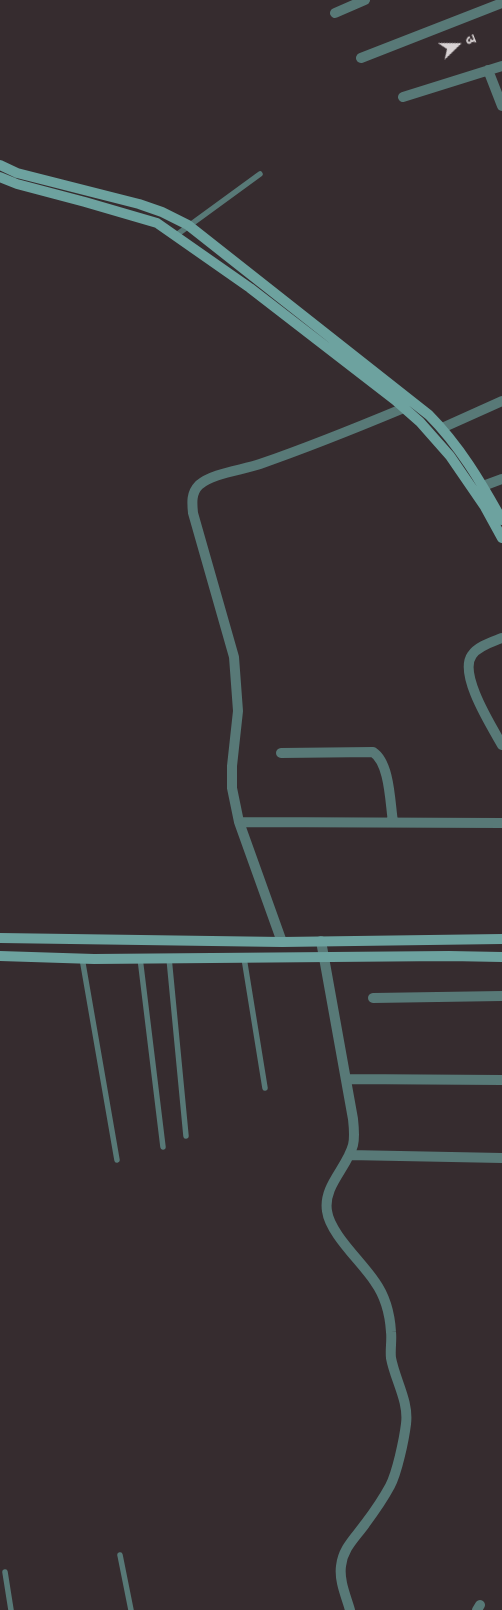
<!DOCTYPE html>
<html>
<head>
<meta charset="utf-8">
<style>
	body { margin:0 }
	#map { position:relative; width:502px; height:1610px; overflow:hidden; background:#362c2f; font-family:"Titillium Web","Noto Sans Devanagari",sans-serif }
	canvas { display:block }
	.north { position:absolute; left:432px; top:20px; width:50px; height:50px; -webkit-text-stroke:4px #362c2f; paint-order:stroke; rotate:68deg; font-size:14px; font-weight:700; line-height:20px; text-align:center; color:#d8d2d3 }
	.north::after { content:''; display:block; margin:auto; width:18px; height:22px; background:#d8d2d3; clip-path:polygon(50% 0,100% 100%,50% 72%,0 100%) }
</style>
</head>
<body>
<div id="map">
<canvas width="502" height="1610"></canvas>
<div class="north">उ</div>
</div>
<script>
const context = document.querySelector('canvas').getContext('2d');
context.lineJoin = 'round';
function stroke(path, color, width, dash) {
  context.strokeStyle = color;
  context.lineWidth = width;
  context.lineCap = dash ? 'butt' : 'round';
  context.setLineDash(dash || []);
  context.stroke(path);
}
const lane = new Path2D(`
	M175,236L260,174
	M82,958L117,1160
	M140,958L163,1147
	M169,958L186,1136
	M244,958L265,1088
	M120,1555L131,1610
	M5,1572L11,1610`);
const street = new Path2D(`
	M335,13L365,0
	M361,58L502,3
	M488,70L502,106
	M403,97L502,66
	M442,428L502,401
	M483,486L502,479
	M502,638C492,642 478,646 472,655C458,674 492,727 502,745
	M281,753L373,752C390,763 390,803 393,822
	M239,822L502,823
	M321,941L353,1119C354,1128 355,1137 353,1145C347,1168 323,1186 327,1211C330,1234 362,1262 375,1282C385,1296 390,1315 391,1332C392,1340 390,1350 391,1358C395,1380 409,1401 406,1424C404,1440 397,1473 390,1486C383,1499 374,1512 365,1524C355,1538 343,1548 341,1566C339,1581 346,1596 350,1610
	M282,942L239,822L232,788V766L238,711L234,657L193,513C192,503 191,493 199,485C212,473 243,470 260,464C309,447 356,428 404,408
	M373,998L502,996
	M346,1079L502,1080
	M349,1155L502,1158
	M477,1610L480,1605`);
const secondary = new Path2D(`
	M0,165L17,173L139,204L162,212L188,225L429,415C459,445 481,482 502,520
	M0,177L17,184L85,202L157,223L250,288L395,400L420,422L450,456L485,507L502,538
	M0,938L282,942L502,939
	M0,956L94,959L449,956L502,957`);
stroke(lane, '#587977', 5.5);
stroke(street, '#587977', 10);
stroke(secondary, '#6da29f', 10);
</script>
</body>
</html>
